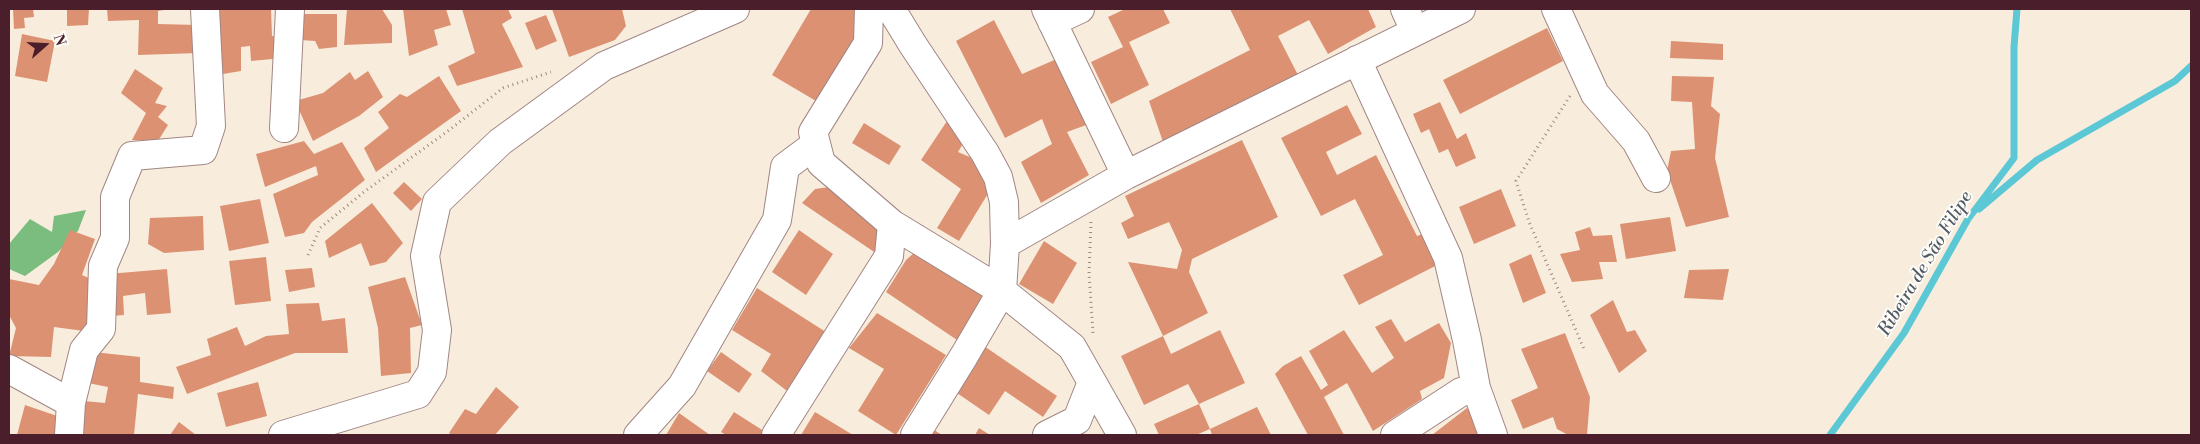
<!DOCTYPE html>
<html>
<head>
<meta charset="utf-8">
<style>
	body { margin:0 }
	#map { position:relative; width:2200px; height:444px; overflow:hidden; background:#f8eddd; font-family:"Libre Bodoni",serif }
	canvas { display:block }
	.frame { position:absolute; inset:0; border:10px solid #4a1f2b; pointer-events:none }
	.north { position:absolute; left:20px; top:20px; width:50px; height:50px; -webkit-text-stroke:4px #fdfcf7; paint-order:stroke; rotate:71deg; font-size:14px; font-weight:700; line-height:20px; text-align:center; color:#4a1f2b }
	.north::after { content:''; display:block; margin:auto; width:18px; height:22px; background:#4a1f2b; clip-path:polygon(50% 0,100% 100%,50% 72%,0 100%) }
</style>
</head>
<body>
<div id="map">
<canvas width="2200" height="444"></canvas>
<div class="frame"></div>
<div class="north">N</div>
</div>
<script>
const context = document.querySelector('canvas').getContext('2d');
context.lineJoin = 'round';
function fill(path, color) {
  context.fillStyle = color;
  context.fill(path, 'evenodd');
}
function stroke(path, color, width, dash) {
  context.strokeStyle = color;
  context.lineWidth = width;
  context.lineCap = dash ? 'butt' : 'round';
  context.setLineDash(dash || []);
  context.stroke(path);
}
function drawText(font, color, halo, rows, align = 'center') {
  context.font = font + ' "Libre Bodoni",serif';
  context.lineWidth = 4;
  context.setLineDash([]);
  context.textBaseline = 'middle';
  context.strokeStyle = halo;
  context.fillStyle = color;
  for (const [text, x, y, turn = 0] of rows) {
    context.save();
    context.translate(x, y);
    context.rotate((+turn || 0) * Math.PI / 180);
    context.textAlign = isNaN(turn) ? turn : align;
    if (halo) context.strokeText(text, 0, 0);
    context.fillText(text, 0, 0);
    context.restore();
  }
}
const forest = new Path2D(`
	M86,210L78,231L58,252L25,276L9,269V244L30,219L52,232L54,216Z`);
const stream = new Path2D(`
	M1979,209L2037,160L2175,81L2191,66
	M1830,435L1904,333L1968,219L2014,158V47L2017,9`);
const building = new Path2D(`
	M13,9H33L34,17L24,18L25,28L14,29Z
	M67,9H89L88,25L67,26Z
	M107,9H170L158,11V24L198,25L199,53L138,55L139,20L108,21Z
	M217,9H271L272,36L281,37L283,58L251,61L250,46L241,47V71L223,74Z
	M347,9H382L392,25V43L344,45Z
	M403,9H446L451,25L434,30L438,45L409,56Z
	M462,9H508L512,18L502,24L523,67L457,86L448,66L475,53Z
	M552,9H622L626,26L615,40L569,57Z
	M811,9H858V39L816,101L772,75Z
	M1125,9H1163L1170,23L1129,42L1149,85L1111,104L1091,62L1123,47L1108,17Z
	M1230,9H1368L1376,27L1328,54L1309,20L1278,36L1298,75L1163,142L1149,101L1250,50Z
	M300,14H337V47L319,49L315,41L300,40Z
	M546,15L557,41L536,50L525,23Z
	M994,20L1022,74L1059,58L1089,124L1067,132L1089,175L1041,203L1021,162L1052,144L1042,119L1005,138L956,41Z
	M1547,28L1563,61L1460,114L1443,80Z
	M22,34L55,41L47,82L15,76Z
	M1671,41L1723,44V60L1670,58Z
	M135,69L163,88L155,103L167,106L158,117L168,125L158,141L132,140L146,113L121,93Z
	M368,71L383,97L359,116L313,141L295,101L323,93L350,72L355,80Z
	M439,76L461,111L376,172L364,148L389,128L378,112L400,94L407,97Z
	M1672,76L1714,77L1711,106L1720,114L1715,158L1729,217L1686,227L1667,171L1671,151L1695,149L1692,102L1671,101Z
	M1440,102L1457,139L1466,133L1476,158L1456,167L1448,149L1439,153L1429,129L1421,133L1413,114Z
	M1347,105L1362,134L1326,152L1337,175L1376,155L1417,236L1427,232L1443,262L1359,305L1343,275L1383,255L1355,199L1321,216L1281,138Z
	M947,121L968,135L958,152L979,161L989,192L959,241L937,228L961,189L921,160Z
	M864,123L901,146L889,165L852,143Z
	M1242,140L1278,217L1192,259L1189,272L1208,313L1163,336L1128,262L1177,269L1182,250L1169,222L1128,239L1121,223L1134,216L1125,196Z
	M304,141L314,154L342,142L365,180L312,222L304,233L285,237L273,194L318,175L316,166L265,187L256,154Z
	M404,182L422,199L411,211L393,193Z
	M830,187L879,223L880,256L802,203L815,189Z
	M1501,189L1516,226L1474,244L1459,207Z
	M260,199L269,243L229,251L220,206Z
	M372,203L403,243L386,262L370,266L361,243L329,258L325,241Z
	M203,216L204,250L164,253L148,244L150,218Z
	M1670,217L1676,251L1626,259L1620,224Z
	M1590,227L1593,236L1612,235L1617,262H1599L1603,279L1572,282L1560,254L1580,250L1575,232Z
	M70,230L95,239L82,275L91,279L94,305L84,331L54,327L51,357L9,356L16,328L9,315V279L39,285L54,264Z
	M799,230L833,254L806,295L772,272Z
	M1044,241L1077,263L1053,304L1019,284Z
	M915,252L987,295L957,340L886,292L906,260Z
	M1531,254L1546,293L1523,303L1509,264Z
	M266,257L271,301L235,305L229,261Z
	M312,268L315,287L289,292L285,270Z
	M167,269L171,313L147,315L145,293L123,296L124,315L112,316L108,274Z
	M1729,269L1723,300L1684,298L1689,270Z
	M405,277L422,325L410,328L411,373L381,376L378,328L368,287Z
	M757,288L829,334L791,394L761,371L771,354L732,330Z
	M1613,300L1627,332L1635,330L1647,351L1619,373L1590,315Z
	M319,303L322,321L345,318L348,353H295L187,394L176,367L211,355L207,339L237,327L245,346L266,336L289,334L286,304Z
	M877,313L946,355L896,435L858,411L884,369L849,348Z
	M1391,319L1405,342L1439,323L1451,343L1444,378L1420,391L1422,399L1373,431L1347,383L1324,397L1344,435H1308L1275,374L1283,366L1301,356L1321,390L1328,385L1309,351L1344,330L1372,373L1394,358L1375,327Z
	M1220,330L1245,383L1199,404L1188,384L1144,405L1121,356L1163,336L1171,354Z
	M1565,333L1590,397L1587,435H1568L1557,429L1553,417L1523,429L1511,400L1538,388L1521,349Z
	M984,346L1057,396L1043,417L1005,391L989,415L954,391Z
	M93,352L140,357V382L174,387L173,399L138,394L134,435H79L84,401L105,403L108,387L88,383Z
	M721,352L752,374L739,393L707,371Z
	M258,382L267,416L226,427L217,393Z
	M496,387L519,407L495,435H452L449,433L465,409L476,414Z
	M1199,404L1210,429L1196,435H1159L1154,424Z
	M25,405L60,417L57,435H17Z
	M1257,407L1271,435H1212L1210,429Z
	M1467,408L1480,426L1482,435H1432Z
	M734,412L770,435H726L721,432Z
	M815,412L853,435H801Z
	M679,413L710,435H666Z
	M179,422L196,435H170Z
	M931,428L942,435H927Z
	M979,428L990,435H975Z`);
const path = new Path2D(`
	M1570,96L1516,181L1529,222L1584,349
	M1091,222L1089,273L1093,333
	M308,255L320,228L364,192L448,131L503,88L551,72`);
const minor = new Path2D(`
	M891,9L913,45L985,153L998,177L1004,202L1005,244L1002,291L964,356L915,435
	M1046,9L1126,175L1461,9
	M1405,9L1415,31
	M1556,9L1595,94L1636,141L1656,178
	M1052,22L1080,9
	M1357,60L1448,258L1467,340L1476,388
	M284,128L290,9
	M892,224L1002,291L1072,347L1092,382L1077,420L1047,435
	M1005,244L1126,175
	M9,369L71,403L69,435
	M1092,382L1122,435
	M71,403L84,350L101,329L103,266L115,238V197L132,156L203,150L211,126L205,9
	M283,435L418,394L432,372L437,330L425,256L437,202L500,142L604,66L735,9
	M638,435L682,386L777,220L785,167L816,144
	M776,435L889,256L892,224L821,163L813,132L868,43L869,9
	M1395,435L1461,392L1476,388L1493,435`);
const waterNames = [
	["Ribeira de São Filipe",1926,264,-59]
];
fill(forest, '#7bbd7f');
stroke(stream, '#5cc8d5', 7);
fill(building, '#dc9272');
stroke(minor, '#a18684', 30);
stroke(path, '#a18684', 3, [1, 4]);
stroke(minor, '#fff', 28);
drawText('italic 18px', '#505a66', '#fdfcf7', waterNames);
</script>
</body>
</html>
